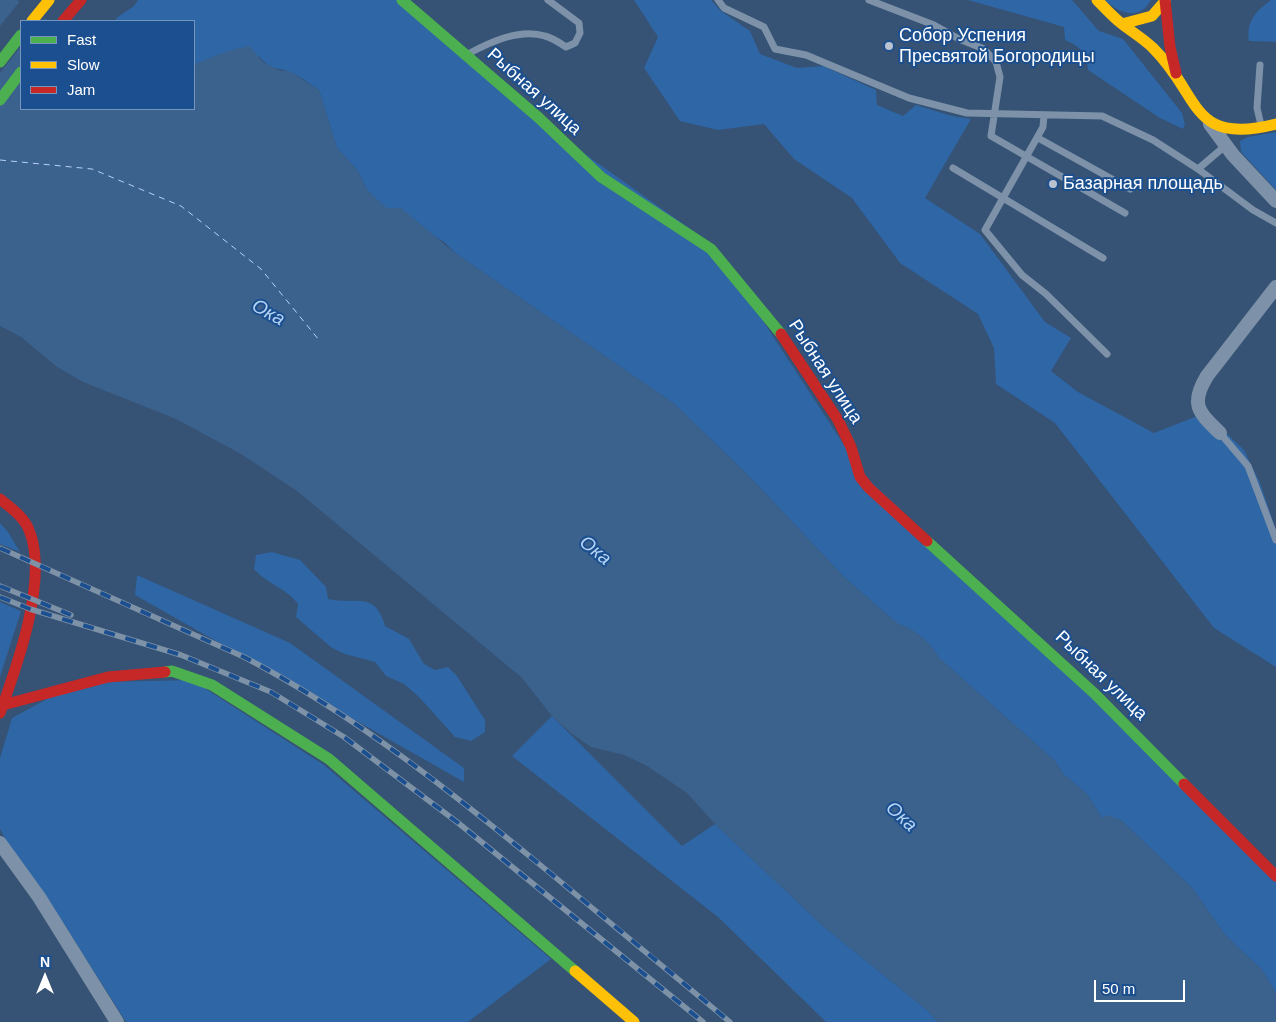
<!DOCTYPE html>
<html>
<head>
<meta charset="utf-8">
<style>
	body { margin:0 }
	#map { position:relative; width:1276px; height:1022px; overflow:hidden; background:#365274; font-family:Arial,sans-serif }
	canvas { display:block }
	.legend { position:absolute; left:20px; top:20px; width:175px; height:90px; box-sizing:border-box; background:#1b4f8f; border:1px solid #7695bc; margin:0; padding:6px 9px; list-style:none; font-size:15px; color:#fff }
	.legend li { display:flex; align-items:center; gap:10px; height:25px }
	.legend b { width:25px; border:1px solid #7695bc }
	.north { position:absolute; left:20px; top:952px; width:50px; height:50px; -webkit-text-stroke:4px #1b4f8f; paint-order:stroke; rotate:0deg; font-size:14px; font-weight:700; line-height:20px; text-align:center; color:#fff }
	.north::after { content:''; display:block; margin:auto; width:18px; height:22px; background:#fff; clip-path:polygon(50% 0,100% 100%,50% 72%,0 100%) }
	.scale { position:absolute; left:1094px; top:980px; width:91px; height:22px; box-sizing:border-box; border:2px solid #fff; border-top:0; padding-left:6px; font-size:15px; line-height:18px; white-space:nowrap; color:#fff; -webkit-text-stroke:4px #1b4f8f; paint-order:stroke }
</style>
</head>
<body>
<div id="map">
<canvas width="1276" height="1022"></canvas>
<ul class="legend">
<li><b style="height:6px;background:#4caf50"></b>Fast</li>
<li><b style="height:6px;background:#ffc107"></b>Slow</li>
<li><b style="height:6px;background:#c62828"></b>Jam</li>
</ul>
<div class="north">N</div>
<div class="scale">50 m</div>
</div>
<script>
const context = document.querySelector('canvas').getContext('2d');
context.lineJoin = 'round';
function fill(path, color) {
  context.fillStyle = color;
  context.fill(path, 'evenodd');
}
function stroke(path, color, width, dash) {
  context.strokeStyle = color;
  context.lineWidth = width;
  context.lineCap = dash ? 'butt' : 'round';
  context.setLineDash(dash || []);
  context.stroke(path);
}
function drawText(font, color, halo, rows, align = 'center') {
  context.font = font + ' Arial,sans-serif';
  context.lineWidth = 4;
  context.setLineDash([]);
  context.textBaseline = 'middle';
  context.strokeStyle = halo;
  context.fillStyle = color;
  for (const [text, x, y, turn = 0] of rows) {
    context.save();
    context.translate(x, y);
    context.rotate((+turn || 0) * Math.PI / 180);
    context.textAlign = isNaN(turn) ? turn : align;
    if (halo) context.strokeText(text, 0, 0);
    context.fillText(text, 0, 0);
    context.restore();
  }
}
const green = new Path2D(`
	M138,0H407L585,154L714,246L863,474L1276,872V993L1262,970L1225,935L1193,889L1121,820L1102,818L1087,794L1063,774L1055,761L938,657C932,643 912,628 898,624L845,578L748,475L673,403L455,253L444,242L386,208L367,190L358,171L337,148L319,90C310,84 301,77 292,73C280,67 270,71 260,57L223,53C219,56 201,62 194,65V21H119L115,19L134,6Z
	M634,0H711L721,11L750,31L760,54L797,68L823,66L876,90L877,105L903,116L916,105L952,116L971,119L925,198L980,234L1045,322L1071,338L1051,371L1078,392L1154,433L1205,413L1244,450L1260,483L1276,530V667L1214,628L1055,423L996,384L994,348L978,314L900,263L852,198L794,159L764,124L718,130L680,121L644,68L658,37Z
	M968,0H1072L1099,31L1123,39L1182,113L1185,125L1183,129L1160,118L1088,70C1087,52 1080,47 1065,40L1064,27Z
	M1105,0H1151C1140,21 1119,14 1105,0Z
	M1271,0H1276V42L1249,41C1246,21 1256,11 1271,0Z
	M1276,132V190L1241,152L1240,141L1248,137Z
	M0,523L8,532L20,552L0,544Z
	M272,552L300,560L326,587L328,599C356,605 375,590 385,626L409,639L424,664L435,670L448,667L457,676L485,720V732L471,741L455,737L419,697L404,684L386,676L375,662L345,654L332,648L296,617L298,604C286,588 267,584 254,569L256,555Z
	M137,575L290,643L464,768V782L135,595Z
	M0,602L21,611L0,677Z
	M192,680L324,765L551,959L468,1022H126L45,894L9,846L0,829V758L12,718L58,693L105,682Z
	M552,716L682,846L715,824L823,926L927,1010L938,1022H826L718,917L512,756Z`);
const water = new Path2D(`
	M0,0H17L49,21H21V109H194V65C212,57 228,50 249,46L264,63L281,71H289L319,90L337,148L358,171L367,190L386,208H401L455,253L673,403L748,475L845,578L898,624C912,628 932,643 938,657L1055,761L1063,774L1087,794L1102,818L1106,815L1121,820L1193,889L1225,935L1262,970L1276,993V1022H938L927,1010L823,926L715,824L687,793L647,766L624,755L591,747L572,734L552,716L521,677L297,491L241,454L176,419L83,382L57,367L21,337L0,326Z`);
const pier = new Path2D(`
	M21,0L46,16L42,21H21V46L0,73V26Z`);
const ferry = new Path2D(`
	M0,160L92,169L181,206L261,269L319,340`);
const lane = new Path2D(`
	M718,0L724,8L764,27L775,49L806,55L909,98L967,113L1102,116L1153,140L1198,169L1225,146
	M869,0L934,25L959,39L984,49L996,62L1000,77L991,136L1125,213
	M468,54C490,42 520,28 545,36C553,38 560,43 566,47L575,43L580,33L579,23L548,0
	M1260,65L1257,108L1261,125
	M1044,115L1043,127L985,230L1022,275L1046,294L1107,354
	M1038,138L1130,189
	M953,168L1103,258
	M1198,169L1253,210L1276,223
	M1220,433L1248,466L1276,540`);
const street = new Path2D(`
	M1210,124L1233,155L1276,201
	M1220,433C1198,412 1190,404 1207,376L1276,287
	M0,843L39,897L117,1022`);
const fast = new Path2D(`
	M402,0L539,118L601,177L711,249L781,334
	M0,62L21,35
	M0,100L21,72
	M927,541L1095,694L1184,784
	M165,672L172,671L212,685L329,759L575,971`);
const slow = new Path2D(`
	M1097,0C1105,8 1113,17 1122,24C1132,32 1144,39 1153,48C1202,96 1189,146 1276,124
	M32,21L49,0
	M1122,24L1152,16L1165,1
	M575,971L634,1022`);
const jam = new Path2D(`
	M1165,0L1170,47L1176,73
	M63,21L81,0
	M781,334L838,420L851,447L860,477L869,488L927,541
	M0,499C10,507 24,517 29,530C49,578 17,666 0,713
	M3,705L108,677L165,672
	M1184,784L1276,876`);
const rail = new Path2D(`
	M0,548L244,657C355,715 453,793 550,873C610,922 670,972 730,1022
	M0,586L71,615
	M0,597L30,609L181,655L271,692L344,737L457,822L703,1022`);
const markers = [
	[889,46,5,"#b9c2ce"],
	[1053,184,5,"#b9c2ce"]
];
const poiNames = [
	["Собор Успения",899,36],
	["Пресвятой Богородицы",899,57],
	["Базарная площадь",1063,184]
];
const streetNames = [
	["Рыбная улица",534,92,42],
	["Рыбная улица",825,372,57],
	["Рыбная улица",1101,676,44]
];
const waterNames = [
	["Ока",268,313,29],
	["Ока",595,551,39],
	["Ока",901,817,43]
];
fill(green, '#2f66a5');
fill(water, '#3b618d');
fill(pier, '#365274');
stroke(ferry, '#b5d3f5', 1, [6, 5]);
stroke(lane, '#7d92a8', 7);
stroke(street, '#7d92a8', 14);
stroke(fast, '#4caf50', 11);
stroke(slow, '#ffc107', 11);
stroke(jam, '#c62828', 11);
stroke(rail, '#7e92a7', 5.5);
stroke(rail, '#1b4f8f', 4, [11]);
for (const [x, y, r, color] of markers) {
  const dot = new Path2D();
  dot.arc(x, y, r, 0, 2 * Math.PI);
  context.fillStyle = color;
  context.fill(dot);
  stroke(dot, '#1b4f8f', 2);
}
drawText('18px', '#fff', '#1b4f8f', poiNames, 'left');
drawText('18px', '#fff', '#1b4f8f', streetNames);
drawText('italic 19px', '#b5d3f5', '#1b4f8f', waterNames);
</script>
</body>
</html>
